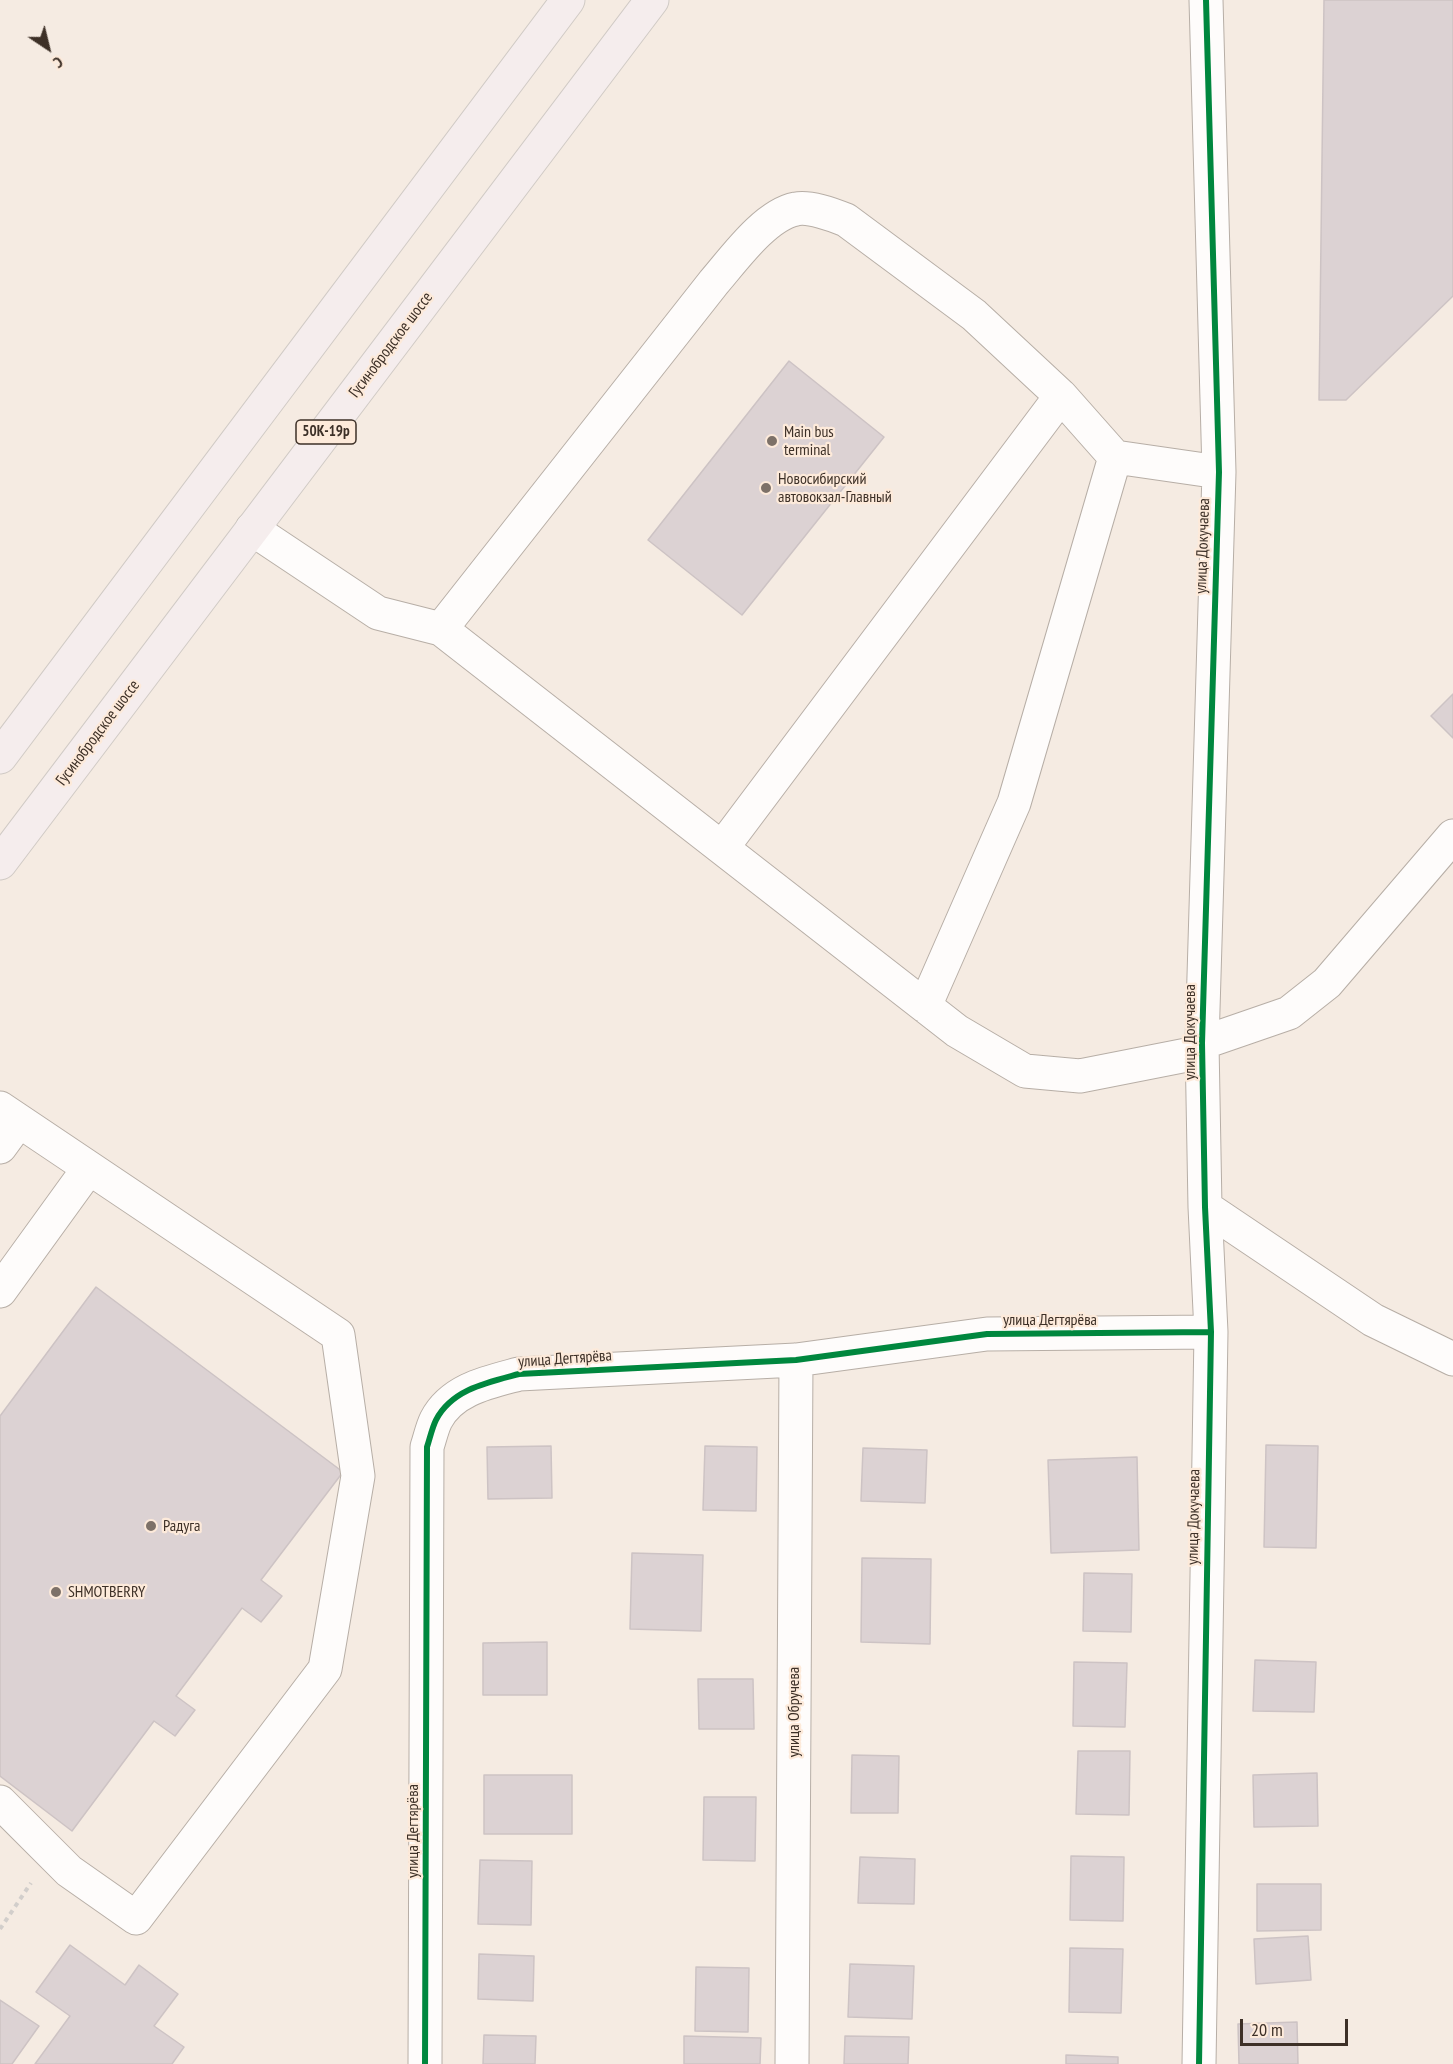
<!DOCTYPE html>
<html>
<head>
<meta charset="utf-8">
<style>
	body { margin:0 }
	#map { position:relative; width:1453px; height:2064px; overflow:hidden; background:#f5ebe2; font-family:"PT Sans Narrow",sans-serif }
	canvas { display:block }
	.north { position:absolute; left:18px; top:18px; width:60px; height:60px; -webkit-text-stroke:4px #fdeada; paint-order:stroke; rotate:145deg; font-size:16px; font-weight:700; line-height:24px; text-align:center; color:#3d3027 }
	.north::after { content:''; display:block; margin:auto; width:21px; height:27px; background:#3d3027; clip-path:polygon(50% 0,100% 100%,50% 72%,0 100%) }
	.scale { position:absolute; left:1240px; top:2019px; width:108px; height:27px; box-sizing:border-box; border:3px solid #3d3027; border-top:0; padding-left:8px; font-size:18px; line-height:21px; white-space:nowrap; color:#3d3027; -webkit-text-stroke:4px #fdeada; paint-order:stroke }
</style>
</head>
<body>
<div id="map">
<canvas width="1453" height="2064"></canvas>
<div class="north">С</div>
<div class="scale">20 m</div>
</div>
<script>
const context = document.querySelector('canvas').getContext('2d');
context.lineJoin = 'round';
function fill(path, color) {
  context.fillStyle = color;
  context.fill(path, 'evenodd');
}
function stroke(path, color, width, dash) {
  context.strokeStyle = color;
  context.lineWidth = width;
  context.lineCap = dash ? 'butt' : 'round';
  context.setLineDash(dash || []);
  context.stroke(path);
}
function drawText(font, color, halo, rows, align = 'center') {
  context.font = font + ' "PT Sans Narrow",sans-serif';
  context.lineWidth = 4.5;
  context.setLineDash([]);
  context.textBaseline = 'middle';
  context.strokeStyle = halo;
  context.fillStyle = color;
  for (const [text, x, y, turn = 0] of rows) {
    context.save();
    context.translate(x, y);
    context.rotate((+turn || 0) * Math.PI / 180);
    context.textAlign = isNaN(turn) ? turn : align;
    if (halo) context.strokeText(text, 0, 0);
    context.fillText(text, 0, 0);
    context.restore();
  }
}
const building = new Path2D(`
	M1324,0H1453V296L1346,400H1319Z
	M789,361L884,437L742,615L648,540Z
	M1453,694V738L1431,716Z
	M96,1287L343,1472L261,1580L282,1596L261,1622L242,1608L176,1696L195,1710L175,1736L154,1721L72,1831L0,1776V1416Z
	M1266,1445L1318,1446L1316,1548L1264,1547Z
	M551,1446L552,1498L488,1499L487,1447Z
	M705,1446L757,1447L756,1511L703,1510Z
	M863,1448L927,1450L925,1503L861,1501Z
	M1137,1457L1139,1550L1051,1553L1048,1460Z
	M632,1553L703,1555L701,1631L630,1629Z
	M862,1558L931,1559L930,1644L861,1642Z
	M1084,1573L1132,1574L1131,1632L1083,1631Z
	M547,1642V1695H483V1643Z
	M1255,1660L1316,1662L1314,1712L1253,1711Z
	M1074,1662L1127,1663L1125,1727L1073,1726Z
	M698,1679H753L754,1729H699Z
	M1078,1751H1130L1129,1815L1076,1814Z
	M852,1755L899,1756L898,1813H851Z
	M1317,1773L1318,1826L1254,1827L1253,1775Z
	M484,1775H572V1834H484Z
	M704,1797H756L755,1861L703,1860Z
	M1071,1856L1124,1857L1123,1921L1070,1920Z
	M860,1857L915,1859L914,1904L858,1903Z
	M480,1860L532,1861L531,1925L478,1924Z
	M1257,1884H1321V1930L1257,1931Z
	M1308,1936L1311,1980L1256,1984L1254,1939Z
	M70,1945L125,1985L139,1965L178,1994L154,2026L184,2047L172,2064H35L70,2016L36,1992Z
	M1070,1948L1123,1949L1121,2013L1069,2012Z
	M479,1954L534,1956L533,2001L478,1999Z
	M850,1964L914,1966L912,2019L848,2017Z
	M696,1967L749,1968L748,2032L695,2031Z
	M0,2000L39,2026L12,2064H0Z
	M1297,2022L1298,2064H1239L1238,2024Z
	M484,2035L536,2036L535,2064H483Z
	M684,2036L761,2038L760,2064H684Z
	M845,2036L909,2037L908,2064H844Z
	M1066,2055L1118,2057V2064H1066Z`);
const path = new Path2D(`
	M0,1929L31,1883`);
const minor = new Path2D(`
	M252,529L378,613L441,629L722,848L1061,396L1115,457L1219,472
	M441,629L714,282C734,259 765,215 796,209C809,206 834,215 846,220L974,315L1061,396
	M722,848L957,1031L1025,1071L1080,1076L1202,1052
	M925,1006L1014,803L1115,457
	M1202,1043L1289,1013L1327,983L1453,836
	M0,1108L338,1335L358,1476L325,1669L136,1918L69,1871L0,1802
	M0,1147L19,1121
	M1205,1207L1373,1320L1453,1359
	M0,1291L89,1168
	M425,2064L427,1447C430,1438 432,1428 436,1420C452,1389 489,1382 519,1374L796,1360L987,1334L1211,1332
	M792,2064L796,1360
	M1199,2064L1211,1332L1205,1207L1202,1043L1219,472L1206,0`);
const major = new Path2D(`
	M0,757L568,0
	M0,863L652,0`);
const cycleway = new Path2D(`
	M425,2064L427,1447C430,1438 432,1428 436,1420C452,1389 489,1382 519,1374L796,1360L987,1334L1211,1332
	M1199,2064L1211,1332L1205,1207L1202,1043L1219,472L1206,0`);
const markers = [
	[772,441,6,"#7d7168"],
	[766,488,6,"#7d7168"],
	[151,1526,6,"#7d7168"],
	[56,1592,6,"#7d7168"]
];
const shields = [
	[326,432,60]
];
const shieldNames = [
	["50К-19р",326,432]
];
const streetNames = [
	["Гусинобродское шоссе",391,345,-53],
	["улица Докучаева",1203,546,-88],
	["Гусинобродское шоссе",98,733,-53],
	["улица Докучаева",1190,1032,-90],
	["улица Дегтярёва",1050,1320],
	["улица Дегтярёва",565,1359,-4],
	["улица Докучаева",1194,1517,-89],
	["улица Обручева",794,1712,-90],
	["улица Дегтярёва",413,1831,-90]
];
const poiNames = [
	["Main bus",784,432],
	["terminal",784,450],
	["Новосибирский",778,479],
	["автовокзал-Главный",778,497],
	["Радуга",163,1526],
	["SHMOTBERRY",68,1592]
];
fill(building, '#dcd2d3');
stroke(building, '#cdc3c4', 1.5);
stroke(minor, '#b7aea6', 35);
stroke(major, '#d0cac5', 35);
stroke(path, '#d2cecb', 4, [4.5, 4.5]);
stroke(minor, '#fefcfb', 33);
stroke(major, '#f5eded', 33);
stroke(cycleway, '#00873e', 6);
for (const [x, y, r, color] of markers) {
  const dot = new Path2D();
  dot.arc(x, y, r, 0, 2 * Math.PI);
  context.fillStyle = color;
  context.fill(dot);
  stroke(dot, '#fdeada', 2);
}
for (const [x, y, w] of shields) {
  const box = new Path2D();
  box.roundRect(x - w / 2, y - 12, w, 24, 4.5);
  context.fillStyle = '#fdeada';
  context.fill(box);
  stroke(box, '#3d3027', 1.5);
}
drawText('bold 15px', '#3d3027', null, shieldNames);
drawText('16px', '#3d3027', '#fdeada', streetNames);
drawText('16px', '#3d3027', '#fdeada', poiNames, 'left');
</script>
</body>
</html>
